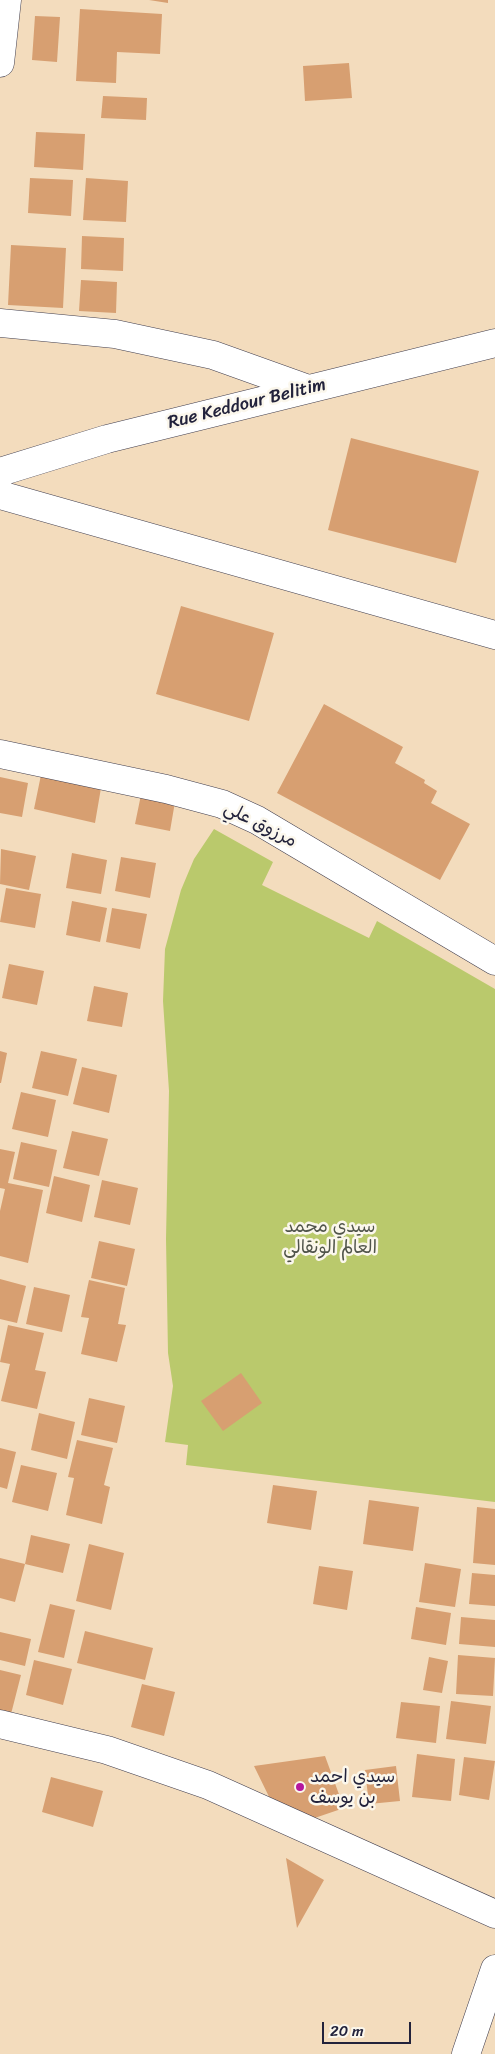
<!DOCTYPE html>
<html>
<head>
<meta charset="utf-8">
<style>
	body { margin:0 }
	#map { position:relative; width:495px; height:2054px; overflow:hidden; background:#f3dcbd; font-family:Sriracha,sans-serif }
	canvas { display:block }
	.scale { position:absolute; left:322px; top:2022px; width:89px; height:22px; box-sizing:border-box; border:2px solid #22223b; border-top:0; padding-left:6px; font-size:15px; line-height:18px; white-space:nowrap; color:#22223b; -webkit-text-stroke:4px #fbf7ec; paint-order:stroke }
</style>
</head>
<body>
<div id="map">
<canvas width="495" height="2054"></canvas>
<div class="scale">20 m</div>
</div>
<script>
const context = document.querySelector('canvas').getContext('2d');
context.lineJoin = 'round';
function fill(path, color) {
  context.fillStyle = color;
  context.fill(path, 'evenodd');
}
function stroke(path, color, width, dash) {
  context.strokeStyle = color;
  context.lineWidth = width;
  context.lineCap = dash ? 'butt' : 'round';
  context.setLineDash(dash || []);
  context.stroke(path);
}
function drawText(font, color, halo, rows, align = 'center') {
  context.font = font + ' Sriracha,"Playpen Sans Arabic",sans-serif';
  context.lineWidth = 5;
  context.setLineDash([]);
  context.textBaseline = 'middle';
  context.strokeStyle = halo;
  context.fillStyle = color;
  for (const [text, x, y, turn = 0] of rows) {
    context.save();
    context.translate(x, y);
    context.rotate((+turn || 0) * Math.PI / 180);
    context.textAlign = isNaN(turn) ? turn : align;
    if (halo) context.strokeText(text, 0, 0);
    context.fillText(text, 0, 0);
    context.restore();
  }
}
const green = new Path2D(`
	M214,829L273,862L262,885L369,938L377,921L495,989V1502L186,1465L188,1445L165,1442L173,1386L168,1353L166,1239L169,1091L163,1001L165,949L181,890L194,859Z`);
const building = new Path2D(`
	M149,0H168V3Z
	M80,9L162,14L160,54L117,52L116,83L76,81Z
	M35,16L60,17L57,62L32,60Z
	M349,63L352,98L305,101L303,66Z
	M103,96L147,98L146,120L101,118Z
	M36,132L85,134L83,170L34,167Z
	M30,178L73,180L71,216L28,213Z
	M86,178L128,181L126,222L83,220Z
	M82,236L124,238L123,271L81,269Z
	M11,245L66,248L63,308L8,305Z
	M81,280L117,282L116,313L79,311Z
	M351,438L479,471L456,563L328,530Z
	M181,606L274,633L249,721L156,694Z
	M324,704L403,747L395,763L425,780L424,783L437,791L431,803L470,824L440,880L277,793Z
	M41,775L101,788L95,823L34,809Z
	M0,777L28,783L22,817L0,813Z
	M142,790L176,796L170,831L135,824Z
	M1,849L36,856L29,890L0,884Z
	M72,853L107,860L101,894L66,888Z
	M121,857L156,863L150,898L115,891Z
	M6,888L41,894L35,928L0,922Z
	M72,901L107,908L100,942L66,935Z
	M112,908L147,914L140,949L106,942Z
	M9,964L44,971L37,1005L2,998Z
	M94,986L128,993L122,1027L87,1021Z
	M0,1051L7,1053L1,1083H0Z
	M41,1051L77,1059L68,1096L32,1088Z
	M82,1067L117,1075L109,1113L73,1104Z
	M21,1092L56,1100L48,1137L12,1129Z
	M72,1131L108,1139L99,1176L63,1168Z
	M21,1142L57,1150L49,1187L13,1179Z
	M0,1149L15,1152L8,1183L43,1190L28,1263L0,1256V1211L5,1189L0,1188Z
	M54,1176L90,1185L82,1222L46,1213Z
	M102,1180L138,1188L130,1225L94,1217Z
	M99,1241L135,1249L127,1286L91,1278Z
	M0,1279L26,1286L17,1323L0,1319Z
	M89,1280L125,1288L118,1324L126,1325L117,1362L81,1354L89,1318L81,1317Z
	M34,1287L70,1295L62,1332L26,1324Z
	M8,1325L44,1333L35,1370L46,1372L37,1409L1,1401L10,1364L0,1362Z
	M241,1373L262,1403L223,1431L201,1401Z
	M89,1398L125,1406L117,1443L81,1435Z
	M39,1413L75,1422L67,1459L31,1450Z
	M77,1440L113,1448L104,1485L110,1487L102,1524L66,1515L74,1478L68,1477Z
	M0,1448L16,1452L7,1489L0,1487Z
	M21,1465L57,1473L48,1511L12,1502Z
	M273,1485L317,1491L311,1530L267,1523Z
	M369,1500L419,1507L413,1551L363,1544Z
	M477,1507L495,1509V1565L473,1563Z
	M31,1535L70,1544L63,1573L25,1564Z
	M89,1544L124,1553L111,1610L76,1601Z
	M0,1558L25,1564L15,1602L0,1598Z
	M425,1563L461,1569L455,1607L419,1602Z
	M319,1566L353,1571L347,1610L313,1604Z
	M472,1573L495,1575V1606L469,1604Z
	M50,1604L75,1610L64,1658L38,1652Z
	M416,1607L451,1613L446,1645L411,1639Z
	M461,1617L495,1620V1647L459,1644Z
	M85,1631L153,1648L145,1680L77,1663Z
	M0,1632L31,1639L25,1666L0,1660Z
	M458,1655L495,1658L493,1696L456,1694Z
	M429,1657L448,1661L442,1693L423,1690Z
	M34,1660L72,1669L63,1705L26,1695Z
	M0,1670L21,1675L11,1714L0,1711Z
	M142,1684L175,1692L164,1736L131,1727Z
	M451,1701L491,1706L486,1744L446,1739Z
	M401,1702L440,1706L436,1743L396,1738Z
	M417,1754L455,1759L451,1801L412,1797Z
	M325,1756L344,1808L300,1823L276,1811L254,1766Z
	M464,1757L495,1761L489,1800L459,1795Z
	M396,1766L400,1801L369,1804L365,1770Z
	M51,1777L103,1791L93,1827L42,1812Z
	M286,1858L324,1880L297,1928Z`);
const minor = new Path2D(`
	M0,63L7,0
	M0,323L115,334L213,355L308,389
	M0,472L107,439L495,343
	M0,495L495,635
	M0,754L166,789L222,804L257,820L495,961
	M0,1724L107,1750L208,1785L495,1914
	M466,2054L495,1969`);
const markers = [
	[300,1787,5,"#b5179e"]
];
const streetNames = [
	["Rue Keddour Belitim",247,404,-14],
	["مرزوق علي",260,825,27]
];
const parkNames = [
	["سيدي محمد",330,1227],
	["العالم الونقالي",330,1248]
];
const poiNames = [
	["سيدي احمد",310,1777],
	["بن يوسف",310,1798]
];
fill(green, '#bac96c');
fill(building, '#d79f71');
stroke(minor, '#413e4e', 29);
stroke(minor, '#fff', 28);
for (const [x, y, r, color] of markers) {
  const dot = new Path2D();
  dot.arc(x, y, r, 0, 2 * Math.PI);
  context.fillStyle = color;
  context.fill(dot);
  stroke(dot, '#fbf7ec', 2);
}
drawText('18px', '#22223b', '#fbf7ec', streetNames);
drawText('18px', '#50544a', '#fbf7ec', parkNames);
drawText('18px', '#22223b', '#fbf7ec', poiNames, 'left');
</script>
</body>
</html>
